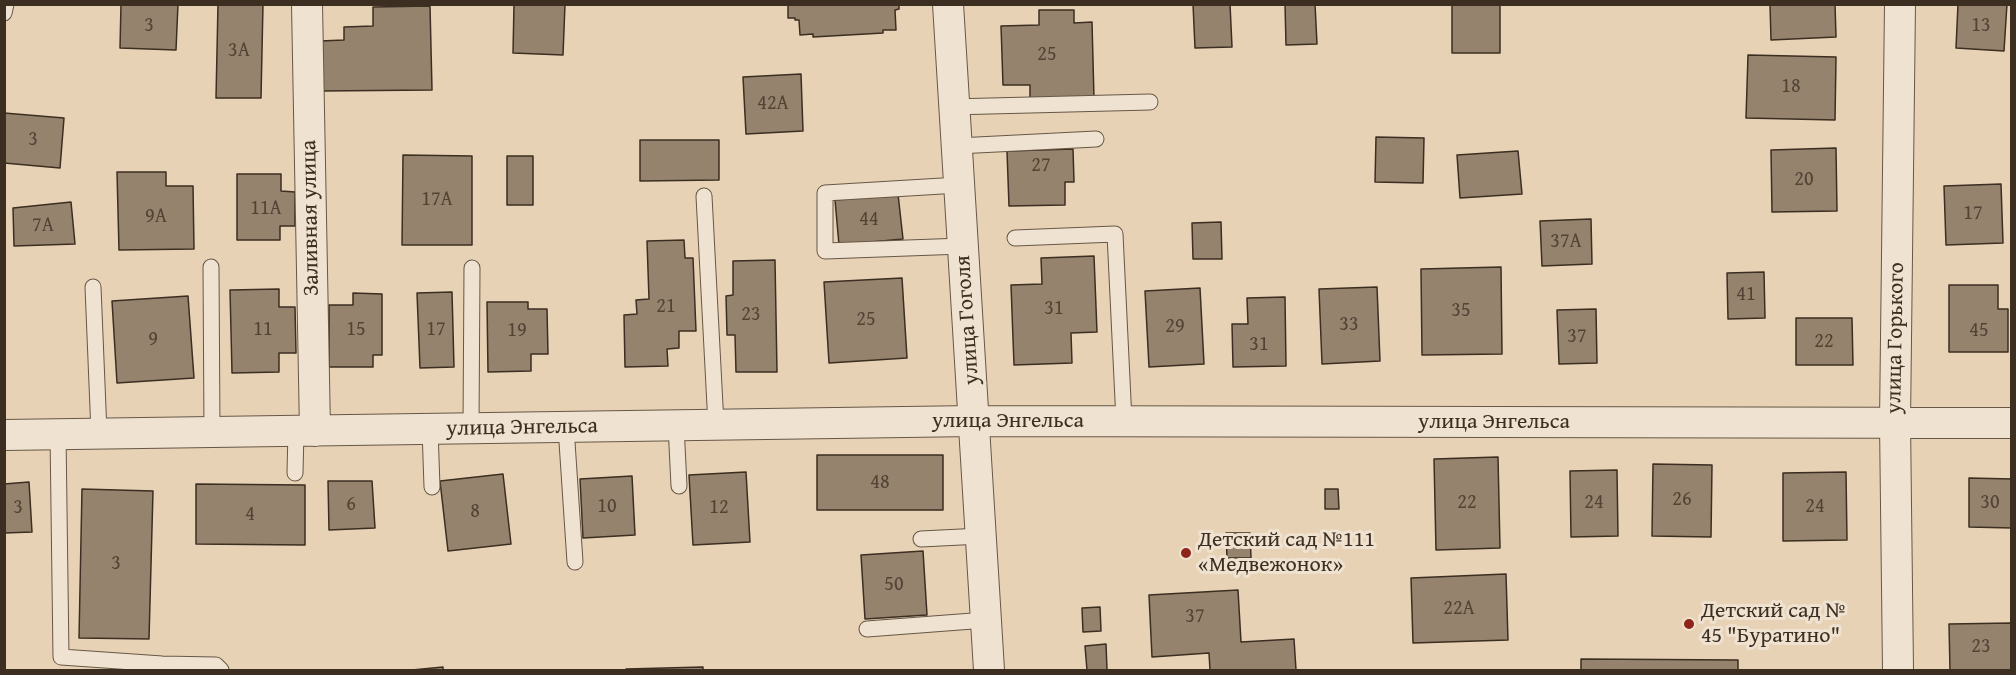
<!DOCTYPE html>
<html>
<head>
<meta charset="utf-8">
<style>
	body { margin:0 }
	#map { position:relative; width:2016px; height:675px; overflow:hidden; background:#e7d2b6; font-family:"Gentium Book Plus",serif }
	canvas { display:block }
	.frame { position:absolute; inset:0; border:6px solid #3c2e20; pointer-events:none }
</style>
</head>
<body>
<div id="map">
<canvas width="2016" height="675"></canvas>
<div class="frame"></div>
</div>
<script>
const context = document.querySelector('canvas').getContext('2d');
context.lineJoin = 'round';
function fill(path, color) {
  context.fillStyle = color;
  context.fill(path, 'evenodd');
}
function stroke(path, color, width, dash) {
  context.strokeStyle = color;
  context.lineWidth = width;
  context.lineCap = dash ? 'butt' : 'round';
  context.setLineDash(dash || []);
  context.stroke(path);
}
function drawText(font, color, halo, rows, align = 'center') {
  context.font = font + ' "Gentium Book Plus",serif';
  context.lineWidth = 6;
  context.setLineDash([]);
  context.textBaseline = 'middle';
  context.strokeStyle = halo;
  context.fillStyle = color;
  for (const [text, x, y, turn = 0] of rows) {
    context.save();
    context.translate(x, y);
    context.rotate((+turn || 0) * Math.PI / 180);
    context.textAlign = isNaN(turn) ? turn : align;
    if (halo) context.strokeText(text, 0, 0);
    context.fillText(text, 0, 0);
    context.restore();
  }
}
const building = new Path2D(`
	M121,4H178L176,50L120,48Z
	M218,4H263L261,98H216Z
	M514,4H565L563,55L513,53Z
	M788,4H899V9L895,10L896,30H883V33L813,37V34L800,35L799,20H795V18H788Z
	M1193,4H1230L1232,47L1195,48Z
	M1285,4H1315L1317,44L1286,45Z
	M1452,4H1500V53H1452Z
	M1770,4H1835L1836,37L1771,40Z
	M1958,4H2007L2004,51L1956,48Z
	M430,6L432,90L321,91L320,41L344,40V27L373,26V7Z
	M1039,10H1074V23L1092,22L1094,99L1030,101V85H1003L1001,26L1039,25Z
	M1748,55L1836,57L1835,120L1746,118Z
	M801,74L803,131L746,134L743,77Z
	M4,113L64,118L60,168L4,163Z
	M1376,137L1424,138L1423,183L1375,182Z
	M640,140H719V180L640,181Z
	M1836,148L1837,211L1772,212L1771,150Z
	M1073,149L1074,182H1065V205L1009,206L1007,151Z
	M1518,151L1522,194L1460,198L1457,155Z
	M403,155L472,156V245H402Z
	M507,156H533V205H507Z
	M117,172H166V186H193L194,249L119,250Z
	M237,174H281V191L295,192V226H280V240H237Z
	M2001,184L2003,243L1946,245L1944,186Z
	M898,194L903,239L839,245L835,200Z
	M71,202L75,244L14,246L13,208Z
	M1591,219L1592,264L1542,266L1540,221Z
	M1221,222L1222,259H1193L1192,223Z
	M684,240L685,258H693L696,331H679V348L667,349L668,366L625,367L624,315L637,314L636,300L649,299L647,241Z
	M1094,256L1097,332L1071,333L1072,363L1014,365L1011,285L1042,284L1041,258Z
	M775,260L777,372H736L735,335H727L726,296L733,295V261Z
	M1501,267L1502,354L1422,355L1421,269Z
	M1764,272L1765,318L1728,319L1727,273Z
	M902,278L907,358L829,363L824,282Z
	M1949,285H1998V309H2008V352H1949Z
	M1377,287L1380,361L1322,364L1319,289Z
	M1200,288L1204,364L1149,367L1145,291Z
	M279,289V307H295L296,353H279V372L232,373L230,290Z
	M452,292L454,367L420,368L417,293Z
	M353,293L382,294V355H373V367H329V305H353Z
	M188,296L194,378L117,383L112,301Z
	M1285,297L1286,366L1233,367L1232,324H1248L1247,298Z
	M487,302H528V309H547L548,354H531V371L488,372Z
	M1596,309L1597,363L1559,364L1557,310Z
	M1796,318H1852L1853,365H1796Z
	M817,455H943V510H817Z
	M1498,457L1500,548L1436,550L1434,459Z
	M1653,464L1712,465L1711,537L1652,536Z
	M1617,470L1618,536L1571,537L1570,471Z
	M746,472L750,542L693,545L689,475Z
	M1846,472L1847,540L1783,541V473Z
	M503,474L511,544L448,551L440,481Z
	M632,476L635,535L583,538L580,479Z
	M1969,478L2012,479V528L1969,527Z
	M328,481H372L375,528L329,530Z
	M29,482L32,532L4,533V484Z
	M196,484L305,485V545L196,544Z
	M82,489L153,491L149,639L79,638Z
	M1325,489H1338L1339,509H1325Z
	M1226,533H1250L1251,558H1227Z
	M923,551L927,615L865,619L861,555Z
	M1506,574L1508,640L1413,643L1411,578Z
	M1238,590L1241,642L1294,639L1296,670H1210L1209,653L1152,657L1149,595Z
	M1100,607L1101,631L1083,632L1082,608Z
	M2012,623V670H1950L1949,624Z
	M1106,644L1107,670H1087L1085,646Z
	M1581,659L1738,660V670H1581Z
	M443,667V670H412Z
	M703,667V670H626V669Z`);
const service = new Path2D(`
	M4,13L6,4
	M950,107L1150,102
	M957,146L1096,139
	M959,185L825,193V251L963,246
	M704,196L716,425
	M1015,238L1115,234L1124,421
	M211,267L212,432
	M93,287L99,433
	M676,425L679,486
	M566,427L575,562
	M471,428L472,268
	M430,429L432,487
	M58,434L61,657L162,664L216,665L221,670
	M295,473L296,431
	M921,539L981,536
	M867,629L986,620`);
const minor = new Path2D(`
	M307,4L315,431
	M948,4L989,670
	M4,435L974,421L2012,423
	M1898,670L1895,422L1900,4`);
const markers = [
	[1186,553,6,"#8f2418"],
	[1689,624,6,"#8f2418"]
];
const numberNames = [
	["3",149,26],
	["13",1981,26],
	["3А",239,51],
	["25",1047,55],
	["18",1791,87],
	["42А",773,104],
	["3",33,140],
	["27",1041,166],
	["20",1804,180],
	["17А",437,200],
	["11А",266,209],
	["17",1973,214],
	["9А",156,217],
	["44",869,220],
	["7А",43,226],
	["37А",1566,242],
	["41",1746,295],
	["21",666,307],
	["31",1054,309],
	["35",1461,311],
	["23",751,315],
	["25",866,320],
	["33",1349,325],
	["29",1175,327],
	["11",263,330],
	["15",356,330],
	["17",436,330],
	["19",517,331],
	["45",1979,331],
	["37",1577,337],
	["9",153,340],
	["22",1824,342],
	["31",1259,345],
	["48",880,483],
	["26",1682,500],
	["22",1467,503],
	["24",1594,503],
	["30",1990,503],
	["6",351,505],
	["10",607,507],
	["24",1815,507],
	["3",18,508],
	["12",719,508],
	["8",475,512],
	["4",250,515],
	["3",116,564],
	["50",894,585],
	["22А",1459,609],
	["37",1195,617],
	["23",1981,647]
];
const streetNames = [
	["Заливная улица",311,218,-91],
	["улица Гоголя",968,320,-94],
	["улица Горького",1896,338,-89],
	["улица Энгельса",1008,421],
	["улица Энгельса",1494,422],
	["улица Энгельса",522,428,-1]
];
const poiNames = [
	["Детский сад №111",1198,540],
	["«Медвежонок»",1198,565],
	["Детский сад №",1701,611],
	["45 \"Буратино\"",1701,636]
];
fill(building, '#95836e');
stroke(building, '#3c2e20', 1.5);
stroke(service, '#675746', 17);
stroke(minor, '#675746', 32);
stroke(service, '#efe2d0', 15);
stroke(minor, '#efe2d0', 30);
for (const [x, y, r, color] of markers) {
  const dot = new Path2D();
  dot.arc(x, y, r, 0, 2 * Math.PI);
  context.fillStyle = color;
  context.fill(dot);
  stroke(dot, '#efe2d0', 2);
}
drawText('20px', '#524334', null, numberNames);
drawText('22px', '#3c2e20', '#efe2d0', streetNames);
drawText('22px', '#3c2e20', '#efe2d0', poiNames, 'left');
</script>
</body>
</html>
